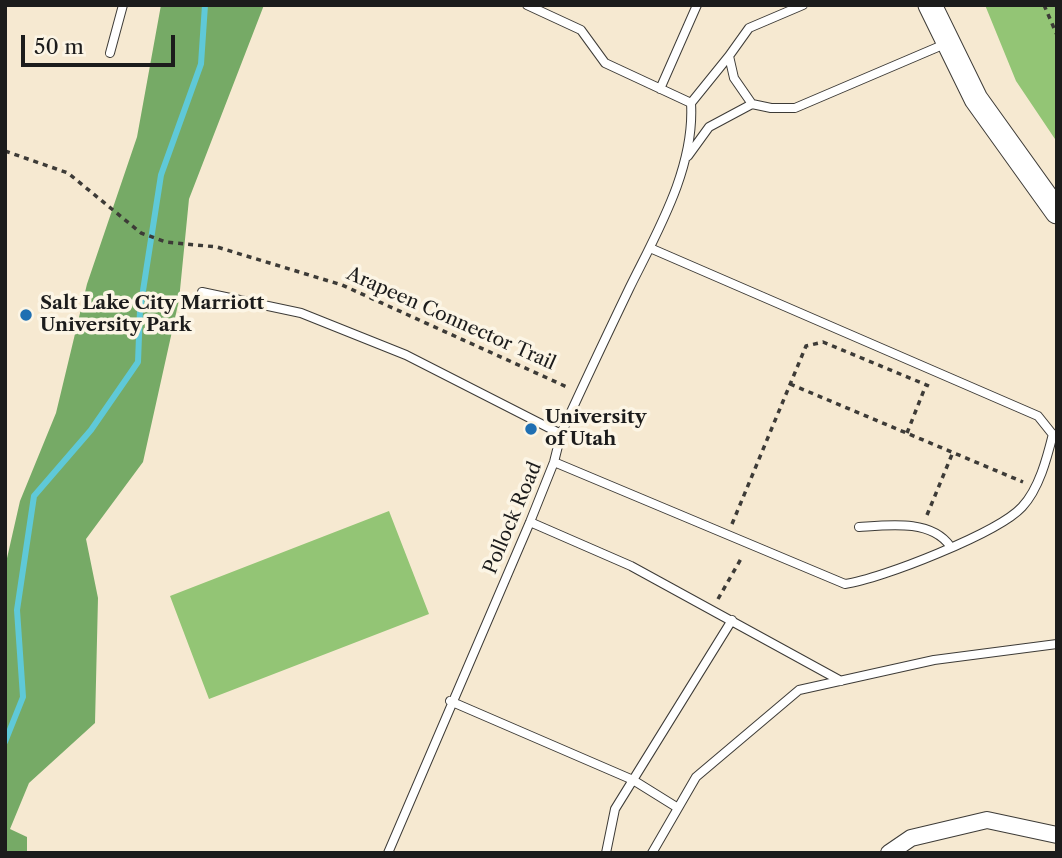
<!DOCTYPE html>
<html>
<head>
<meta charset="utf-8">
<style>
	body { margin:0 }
	#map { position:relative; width:1062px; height:858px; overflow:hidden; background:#f6e9d1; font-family:"Libre Caslon Text",serif }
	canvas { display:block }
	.frame { position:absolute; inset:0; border:7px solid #1c1c1c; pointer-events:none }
	.scale { position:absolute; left:21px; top:35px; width:154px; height:32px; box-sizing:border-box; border:4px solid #1c1c1c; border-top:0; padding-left:9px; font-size:21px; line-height:24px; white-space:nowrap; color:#1c1c1c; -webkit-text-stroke:5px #fcf5e5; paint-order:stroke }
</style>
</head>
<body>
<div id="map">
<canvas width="1062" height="858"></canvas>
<div class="frame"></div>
<div class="scale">50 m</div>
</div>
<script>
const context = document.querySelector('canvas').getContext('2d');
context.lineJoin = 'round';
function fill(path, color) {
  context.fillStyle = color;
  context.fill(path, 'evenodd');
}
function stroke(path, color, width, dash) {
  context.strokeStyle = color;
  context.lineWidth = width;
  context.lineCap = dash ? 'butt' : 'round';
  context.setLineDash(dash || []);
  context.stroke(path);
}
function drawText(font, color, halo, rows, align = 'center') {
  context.font = font + ' "Libre Caslon Text",serif';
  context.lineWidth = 7;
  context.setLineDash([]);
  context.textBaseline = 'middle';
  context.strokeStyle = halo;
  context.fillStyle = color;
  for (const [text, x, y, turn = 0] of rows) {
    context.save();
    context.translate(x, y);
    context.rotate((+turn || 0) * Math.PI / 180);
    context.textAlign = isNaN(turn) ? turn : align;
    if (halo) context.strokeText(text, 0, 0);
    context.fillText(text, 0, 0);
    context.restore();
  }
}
const green = new Path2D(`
	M985,5H1057V142L1016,81Z
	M389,511L429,614L209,699L170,596Z`);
const forest = new Path2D(`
	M161,5H264L189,199L179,300L143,462L86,539L98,598L95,723L29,783L10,829L27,837V853H5V567L20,501L56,413L87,284L137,137Z`);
const stream = new Path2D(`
	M5,742L23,697L17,610L34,496L91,430L138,362L140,310L161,175L201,64L205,5`);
const path = new Path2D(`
	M1044,5L1057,35
	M5,151L68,173L141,233L166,242L217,247L342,285L567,387
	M790,384L1023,482
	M907,433L926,385
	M927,515L953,452
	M732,524L806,346L823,342L929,386
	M718,599L742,557`);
const lane = new Path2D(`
	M527,5L581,30L605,63L691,103
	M803,5L749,28L729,56L734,78L752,104L771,108H795L945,44
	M110,53L123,5
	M660,89L697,5
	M688,156L709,127L752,104
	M650,248L1038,416L1054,436
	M202,292L301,313L406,355L561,434
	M554,462L845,584C881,579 998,533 1022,507C1039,489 1047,458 1053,434
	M530,522L631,566L841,681
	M859,527C888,525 931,519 950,546
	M450,701L633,780L678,808
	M388,853L530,522L554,462L561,434C583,385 606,337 629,289C657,232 695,168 691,103L729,56
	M606,853L615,809L732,620
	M652,853L696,777L799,690L934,660L1057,644`);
const street = new Path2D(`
	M889,853L911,838L987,820L1057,835`);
const secondary = new Path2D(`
	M930,5L976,99L1057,212`);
const markers = [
	[26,315,7,"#1f6fb2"],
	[531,429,7,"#1f6fb2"]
];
const poiNames = [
	["Salt Lake City Marriott",40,304],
	["University Park",40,326],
	["University",545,418],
	["of Utah",545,440]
];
const streetNames = [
	["Arapeen Connector Trail",451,319,24],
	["Pollock Road",513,518,-67]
];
fill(green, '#93c575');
fill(forest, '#76aa66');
stroke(stream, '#5fc9d8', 6);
stroke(lane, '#3d3b37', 10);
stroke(street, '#3d3b37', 18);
stroke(secondary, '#3d3b37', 25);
stroke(path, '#3d3b37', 3.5, [5, 5]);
stroke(lane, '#fff', 8);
stroke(street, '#fff', 16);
stroke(secondary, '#fff', 23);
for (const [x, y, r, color] of markers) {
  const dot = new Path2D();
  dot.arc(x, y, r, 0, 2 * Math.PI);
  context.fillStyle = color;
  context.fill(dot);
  stroke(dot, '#fcf5e5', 2.5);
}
drawText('bold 19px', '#1c1c1c', '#fcf5e5', poiNames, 'left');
drawText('19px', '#1c1c1c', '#fcf5e5', streetNames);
</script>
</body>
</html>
